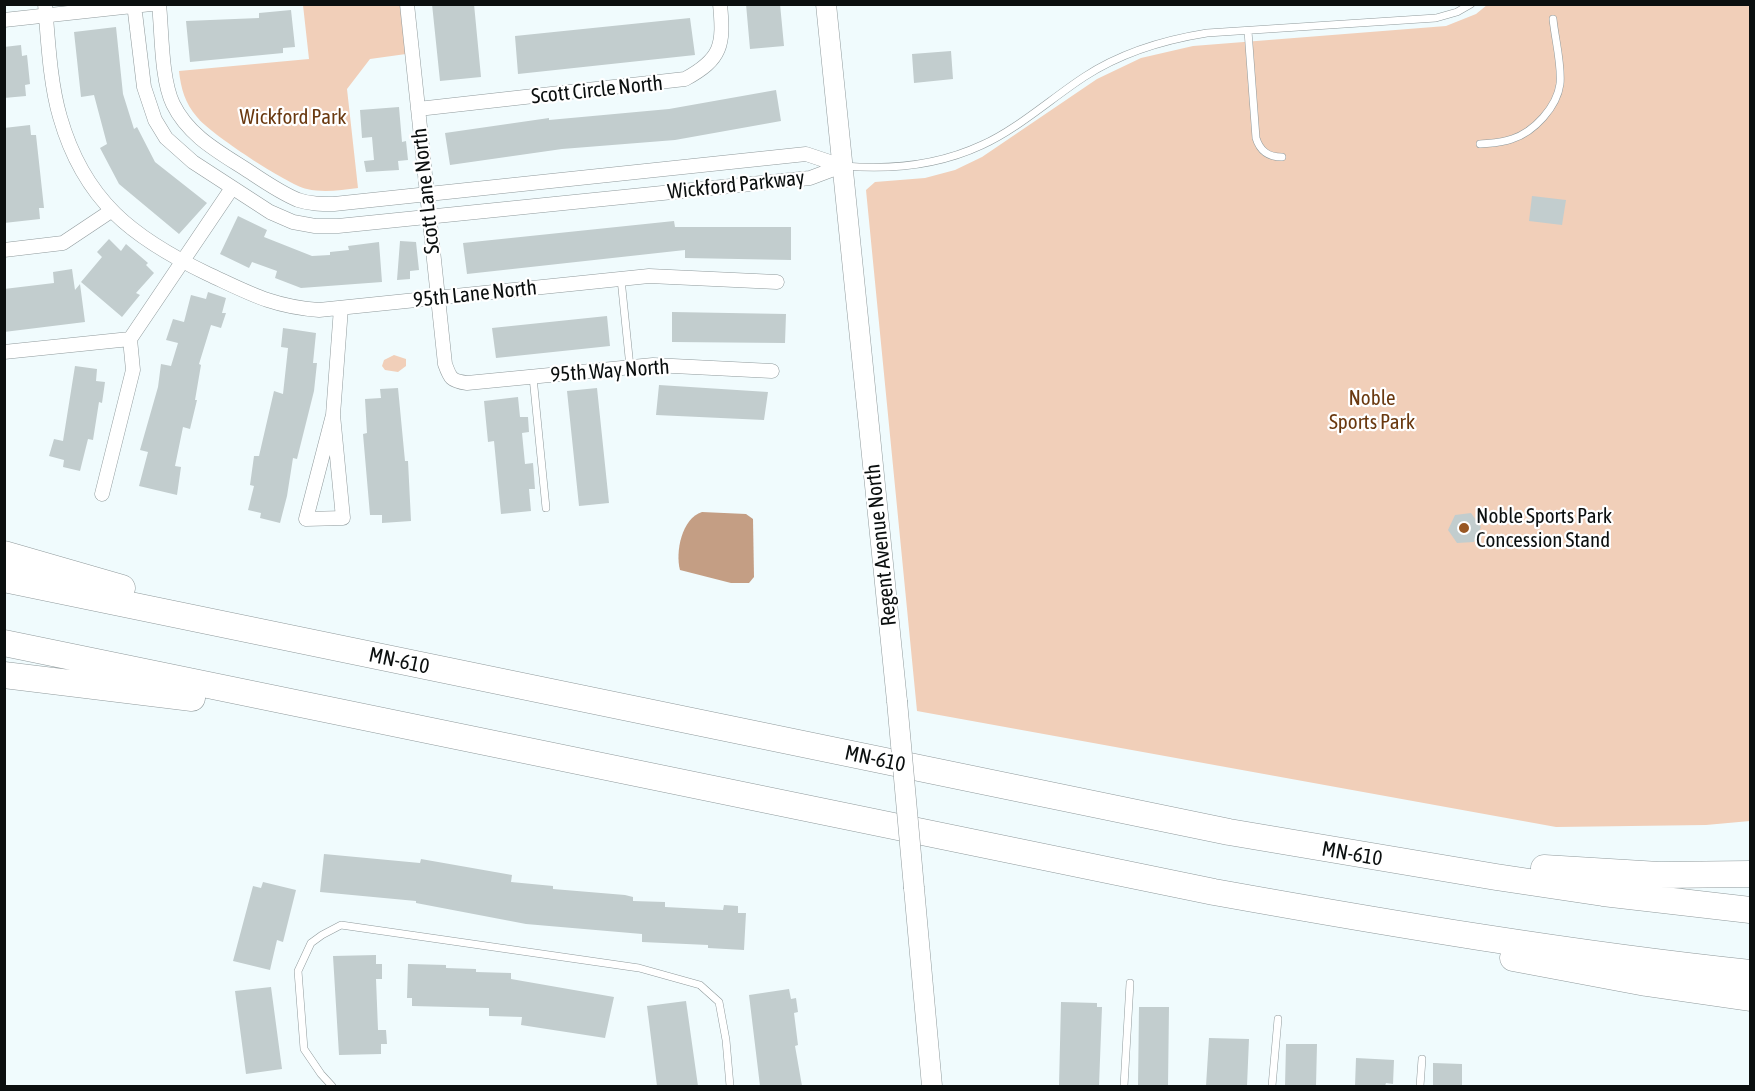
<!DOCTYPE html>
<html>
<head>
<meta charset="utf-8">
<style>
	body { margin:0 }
	#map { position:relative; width:1755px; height:1091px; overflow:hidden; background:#f0fbfd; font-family:"Asap Condensed",sans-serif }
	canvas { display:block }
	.frame { position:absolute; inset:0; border:6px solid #0b0f0f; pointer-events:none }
</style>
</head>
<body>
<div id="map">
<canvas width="1755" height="1091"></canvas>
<div class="frame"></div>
</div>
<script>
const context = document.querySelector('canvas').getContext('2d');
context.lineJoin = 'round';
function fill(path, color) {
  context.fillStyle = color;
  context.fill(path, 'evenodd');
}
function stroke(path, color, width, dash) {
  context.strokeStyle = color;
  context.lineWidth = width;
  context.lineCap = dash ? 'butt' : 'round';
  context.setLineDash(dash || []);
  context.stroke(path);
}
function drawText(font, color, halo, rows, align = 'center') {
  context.font = font + ' "Asap Condensed",sans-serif';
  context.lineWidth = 4.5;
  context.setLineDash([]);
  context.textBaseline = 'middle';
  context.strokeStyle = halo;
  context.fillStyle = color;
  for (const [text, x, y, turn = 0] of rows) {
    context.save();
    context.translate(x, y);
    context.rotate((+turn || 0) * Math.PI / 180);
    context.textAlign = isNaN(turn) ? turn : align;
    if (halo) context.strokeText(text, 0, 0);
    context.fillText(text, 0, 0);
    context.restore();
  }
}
const green = new Path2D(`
	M303,5H401L406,54L370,59L347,89L358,188C341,190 324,193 307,189C288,185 209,133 197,117C185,103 181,89 179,71L309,59Z
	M1487,5H1750V821L1706,825L1556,827L917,711L866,190L875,182L925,178L955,170L982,157L1097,79L1141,58L1193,46L1446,26L1476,14Z
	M394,355L406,359V366L398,372L385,370L382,366L384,360Z`);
const water = new Path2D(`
	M702,512L746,514L753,519L754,577L749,583H731L680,570C675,552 682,518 702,512Z`);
const building = new Path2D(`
	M432,4H474L481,77L440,81Z
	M746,4H780L784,46L750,49Z
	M291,10L295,47L283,48V53L190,62L186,21L259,18V13Z
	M690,18L695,55L518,74L515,36Z
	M116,27L123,94L134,129L137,127L155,162L207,203L179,234L119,184L100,148L107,144L94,95L81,97L74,32Z
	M21,45L22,56L27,55L30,84L25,85L26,96L4,98V47Z
	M951,51L953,79L914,83L912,54Z
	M776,90L781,121L675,140L562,149L450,165L445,133L549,118V120L669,109Z
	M399,107L402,142L406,141L408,160L398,161L399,170L366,172L364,161L374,160L372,137L362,138L360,110Z
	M30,125L31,135H36L44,208H39L40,219L4,223V128Z
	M1532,196L1566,200L1562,225L1529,221Z
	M238,216L267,230L264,237L312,256L330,255V252L349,250L348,246L379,242L382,282L301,288L275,278L277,271L252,262L249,268L220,254Z
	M674,221L675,227H791V260L685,258V250L467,274L463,243Z
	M109,239L121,251L126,244L148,263L146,265L154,273L136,293L140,295L122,317L81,282L102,257L97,252Z
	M400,241L416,242L419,270L410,271V279L397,280Z
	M72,269L75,290L80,284L85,322L4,332V289L54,283L53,272Z
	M208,292L226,298L222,313H226L221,328L211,325L199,364L201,365L195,400H197L190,429L183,427L175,466L181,467L177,495L139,486L148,452L140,450L158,387L161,364L171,366L178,343L166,340L173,319L184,322L191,295L206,299Z
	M672,312L786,314L785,343L672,342Z
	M607,316L610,346L496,358L492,328Z
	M283,328L316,333L313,363H317L314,391L297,459L293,458L287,496L280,523L260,518L261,513L248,510L254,486L250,485L254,456H259L274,391L283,394L288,348L281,347Z
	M75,366L97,369L96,381L105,382L102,403L99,402L93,440L88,439L80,471L63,467L64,460L49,456L54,439L63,441Z
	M659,385L768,392L764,420L656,415Z
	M398,388L405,461H408L411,521L382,523V515H370L363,434L367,433L365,399L381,398L380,389Z
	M597,388L609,503L579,506L567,391Z
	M518,397L520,417H528L529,432L522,433L525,464L533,463L535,489H529L531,511L501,514L494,441L488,442L484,401Z
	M1471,513L1481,527L1474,542L1457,543L1448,530L1455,515Z
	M324,854L420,863L421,859L512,875L511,882L553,886V889L625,895L633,897V901L665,902V907L723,910L724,905L738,906V913H746L744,950L708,948V945L642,942V934L526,924L416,903V901L320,892Z
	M263,882L296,890L283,942L277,940L270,970L233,961L253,886L261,888Z
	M376,955V964H382V979H376L378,1030H386L387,1044H381V1054L339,1055L333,956Z
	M408,964L446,965V968L476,969V972L511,973V979L614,997L605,1038L521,1025L522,1017L489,1016V1008L412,1006V998H407Z
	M271,987L282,1069L246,1074L235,991Z
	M789,989L791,999L796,998L798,1012L794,1013L798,1045L795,1046L802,1086H760L749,995Z
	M686,1001L698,1086H657L647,1006Z
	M1061,1002L1097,1003V1007H1102L1099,1086H1059Z
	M1139,1007H1169L1168,1086H1138Z
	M1209,1038L1249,1039L1247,1086H1206Z
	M1286,1044H1317L1316,1086H1285Z
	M1356,1058L1394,1060L1393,1084L1386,1083L1385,1086H1355Z
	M1433,1063L1462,1064V1086H1433Z`);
const lane = new Path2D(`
	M1248,31L1256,138C1260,151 1268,157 1282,157
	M1480,144C1490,143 1502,143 1512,139C1534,132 1557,107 1560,84C1562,65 1555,39 1553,19
	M844,166C890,170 939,165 982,145C1016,130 1052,98 1084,77C1122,52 1163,40 1207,33L1436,18L1457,12L1471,4
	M621,279L630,367
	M533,377L546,508
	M332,1086L321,1074L304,1049L298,971L311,943L322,935L341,925L639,968L700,985L719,1002L726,1040L730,1086
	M1124,1086L1130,983
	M1272,1086L1278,1019
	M1420,1086L1422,1059`);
const street = new Path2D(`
	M45,4C48,40 50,83 60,117C84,201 133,238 208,274C249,293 273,307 319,310L649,276L777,282
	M134,4L144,87L155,120L166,138L193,162L270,212L293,222L315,226H338L810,178L842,166
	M159,4C162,32 161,79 173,104C189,137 221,153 250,172C265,182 281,193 298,200C310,204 321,204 334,204L806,154L842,166
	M407,4L445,364C450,378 451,381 467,383L653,365L772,371
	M4,20L151,4
	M418,109L685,79C722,59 724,45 720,4
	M4,250L63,243L111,211
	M4,352L130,339
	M333,415L306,519L343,518L333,415L341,308
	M102,494L133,370L130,339L232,188`);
const secondary = new Path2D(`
	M826,4L897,701
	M914,888L932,1086`);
const highway = new Path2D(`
	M4,554L122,588
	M4,579L1229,832L1496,877L1603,893L1750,910
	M4,643L1214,892C1392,924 1571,954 1750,973
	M4,675L192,698
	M1544,868L1659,875L1750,874
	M1513,958L1646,983L1750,998`);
const secondaryBridge = new Path2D(`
	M897,701L914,888`);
const markers = [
	[1464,528,6,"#985723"]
];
const streetNames = [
	["Scott Circle North",597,90,-6],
	["Wickford Parkway",736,185,-6],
	["Scott Lane North",426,191,-96],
	["95th Lane North",475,294,-6],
	["95th Way North",610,371,-4],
	["Regent Avenue North",881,545,-96],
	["MN-610",399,661,12],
	["MN-610",875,759,12],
	["MN-610",1352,854,10]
];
const parkNames = [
	["Wickford Park",293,117],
	["Noble",1372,398],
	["Sports Park",1372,422]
];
const poiNames = [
	["Noble Sports Park",1476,516],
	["Concession Stand",1476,540]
];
fill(green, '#f1cfb9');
fill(water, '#c49e84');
fill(building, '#c2cdce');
stroke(lane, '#909a9c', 8);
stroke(street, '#909a9c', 15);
stroke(secondary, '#909a9c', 21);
stroke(highway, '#909a9c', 27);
stroke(lane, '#fff', 7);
stroke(street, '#fff', 14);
stroke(secondary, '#fff', 20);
stroke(highway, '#fff', 26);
stroke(secondaryBridge, '#909a9c', 21, []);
stroke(secondaryBridge, '#fff', 20);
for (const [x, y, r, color] of markers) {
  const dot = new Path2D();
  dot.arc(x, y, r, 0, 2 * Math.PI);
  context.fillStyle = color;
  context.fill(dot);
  stroke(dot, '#fff', 2);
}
drawText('21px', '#0b0f0f', '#fff', streetNames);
drawText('21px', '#6a3910', '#fff', parkNames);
drawText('21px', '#0b0f0f', '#fff', poiNames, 'left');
</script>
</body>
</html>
